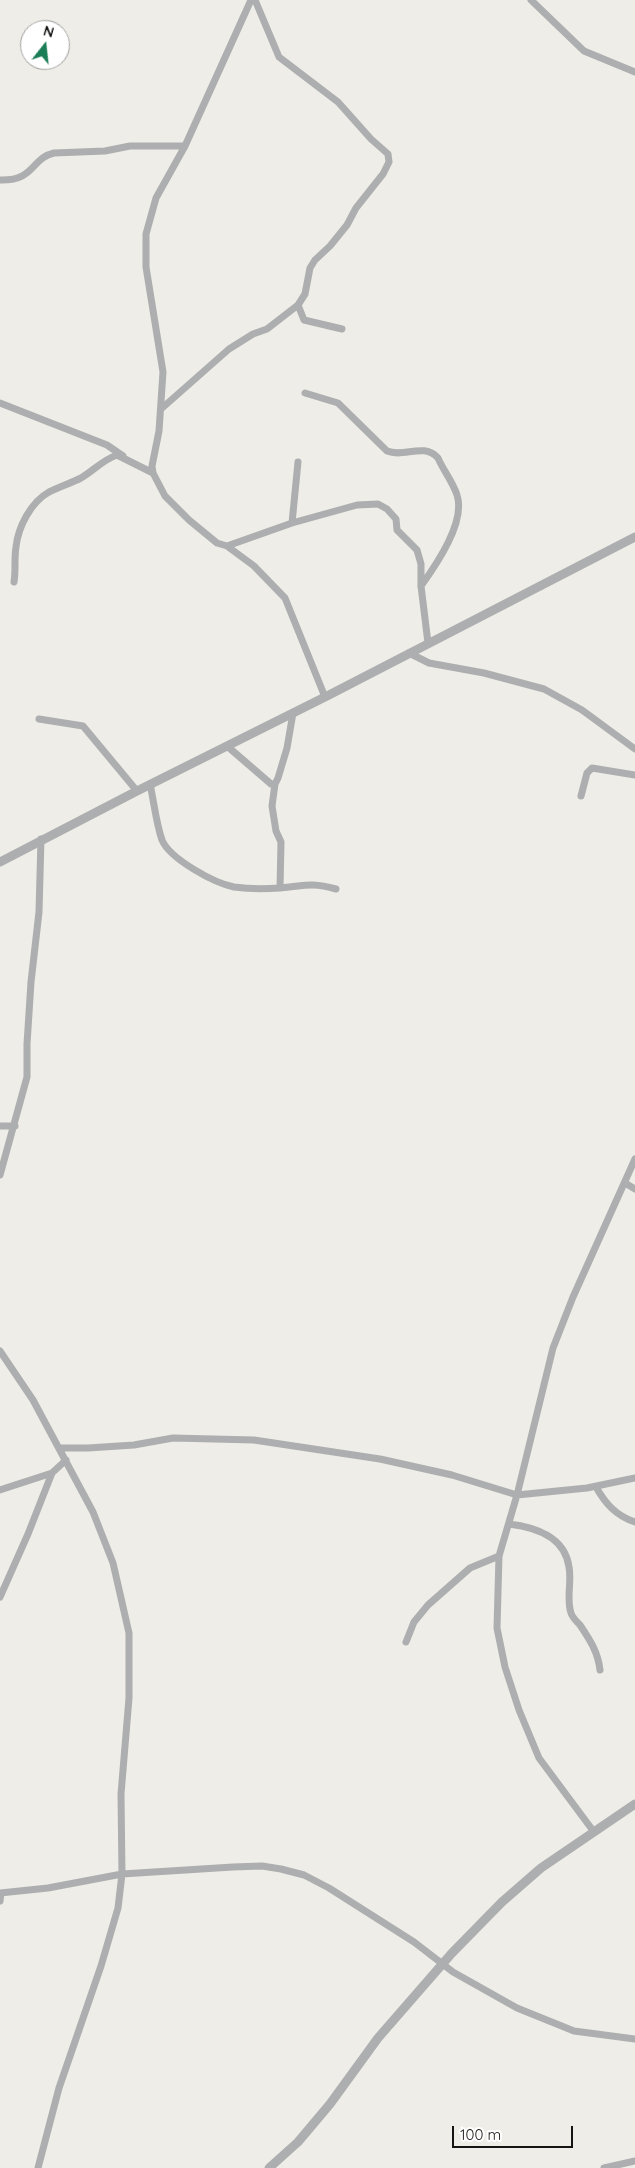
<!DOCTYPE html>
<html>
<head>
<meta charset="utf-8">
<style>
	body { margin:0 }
	#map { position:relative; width:635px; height:2168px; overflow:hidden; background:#efede7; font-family:Quicksand,sans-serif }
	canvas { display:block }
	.north { position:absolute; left:20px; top:20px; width:50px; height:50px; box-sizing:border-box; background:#fff; border:1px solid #a1a1a0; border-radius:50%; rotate:16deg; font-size:14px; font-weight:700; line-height:20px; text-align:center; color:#151412 }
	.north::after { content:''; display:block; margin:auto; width:18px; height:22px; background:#1b7d56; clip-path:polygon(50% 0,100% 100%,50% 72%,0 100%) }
	.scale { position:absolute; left:452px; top:2126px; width:121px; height:22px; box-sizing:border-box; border:2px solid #151412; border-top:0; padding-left:6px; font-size:15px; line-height:18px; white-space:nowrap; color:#151412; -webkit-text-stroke:4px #fff; paint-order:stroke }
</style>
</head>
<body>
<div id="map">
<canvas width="635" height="2168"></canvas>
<div class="north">N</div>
<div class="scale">100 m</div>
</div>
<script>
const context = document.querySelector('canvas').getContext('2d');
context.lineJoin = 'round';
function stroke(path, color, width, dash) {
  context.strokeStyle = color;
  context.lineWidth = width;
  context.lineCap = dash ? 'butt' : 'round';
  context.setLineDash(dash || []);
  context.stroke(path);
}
const minor = new Path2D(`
	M251,0L185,146L156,198L146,234V267L163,372L159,431L152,466L153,473L165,496L189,520L217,543L227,546L254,566L285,598L325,697
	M255,0L279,57L338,102L371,139L388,154L389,162L383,174L356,208L347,225L330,246L315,260L310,268L305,294L298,305
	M531,0L584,51L635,72
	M0,180C35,181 31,158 54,153L105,151L130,146H185
	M305,393L338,403L387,451C404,458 424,442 438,458C443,470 453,482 457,495C466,522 436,565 421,586
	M0,403L107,445L123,456
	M161,409L229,349L253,334L267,329L298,305L304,320L342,329
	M292,523L298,462
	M227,546L292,523L357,505L378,504L387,509L396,519L397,530L417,550L421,564V586L428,643
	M14,582C16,570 14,559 16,547C18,527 31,502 49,492C59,487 71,483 81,478C93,471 104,459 117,455L153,473
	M409,653L429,663L484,673L544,689L582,710L635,749
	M39,719L83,726L137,791
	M227,746L271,784H275
	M150,784C154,802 156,823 162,840C170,859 214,883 234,887C248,889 266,889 280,888C305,886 310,882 336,889
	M581,796L587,773L592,768L635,775
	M280,888L281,842L276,831L272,806L275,784L278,778L287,748L293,713
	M0,1126H15
	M0,1175L27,1077V1044L31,982L39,912L41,839
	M625,1183L635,1189
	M0,1351L33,1400L93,1512L113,1563L129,1633V1698L121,1794L122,1874L118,1908L101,1966L59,2088L38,2168
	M59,1448H88L134,1445L173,1438L254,1440L380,1459L452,1475L517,1495L587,1488L635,1478
	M596,1487C605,1503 616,1516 635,1522
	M0,1490L52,1473L66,1460
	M509,1524C535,1527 565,1537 569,1567C572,1582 566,1598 571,1613C572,1617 577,1622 580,1625C590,1640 598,1652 600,1670
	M0,1597L28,1534L52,1473
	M406,1642L414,1622L428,1605L470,1568L499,1556
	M594,1832L539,1758L519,1710L505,1667L497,1628L499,1556L517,1495L553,1348L573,1297L635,1159
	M0,1893L48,1888L122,1874L233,1867L262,1866L281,1869L304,1875L329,1888L414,1942L453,1972L517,2008L574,2031L635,2039
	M0,1901L1,1893
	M604,2168L635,2161`);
const tertiary = new Path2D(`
	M0,862L137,791L329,695L635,537
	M269,2168L298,2142L330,2104L378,2038L452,1953L502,1902L541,1868L635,1804`);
stroke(minor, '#adaeb0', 7);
stroke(tertiary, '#adaeb0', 9);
</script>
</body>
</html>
